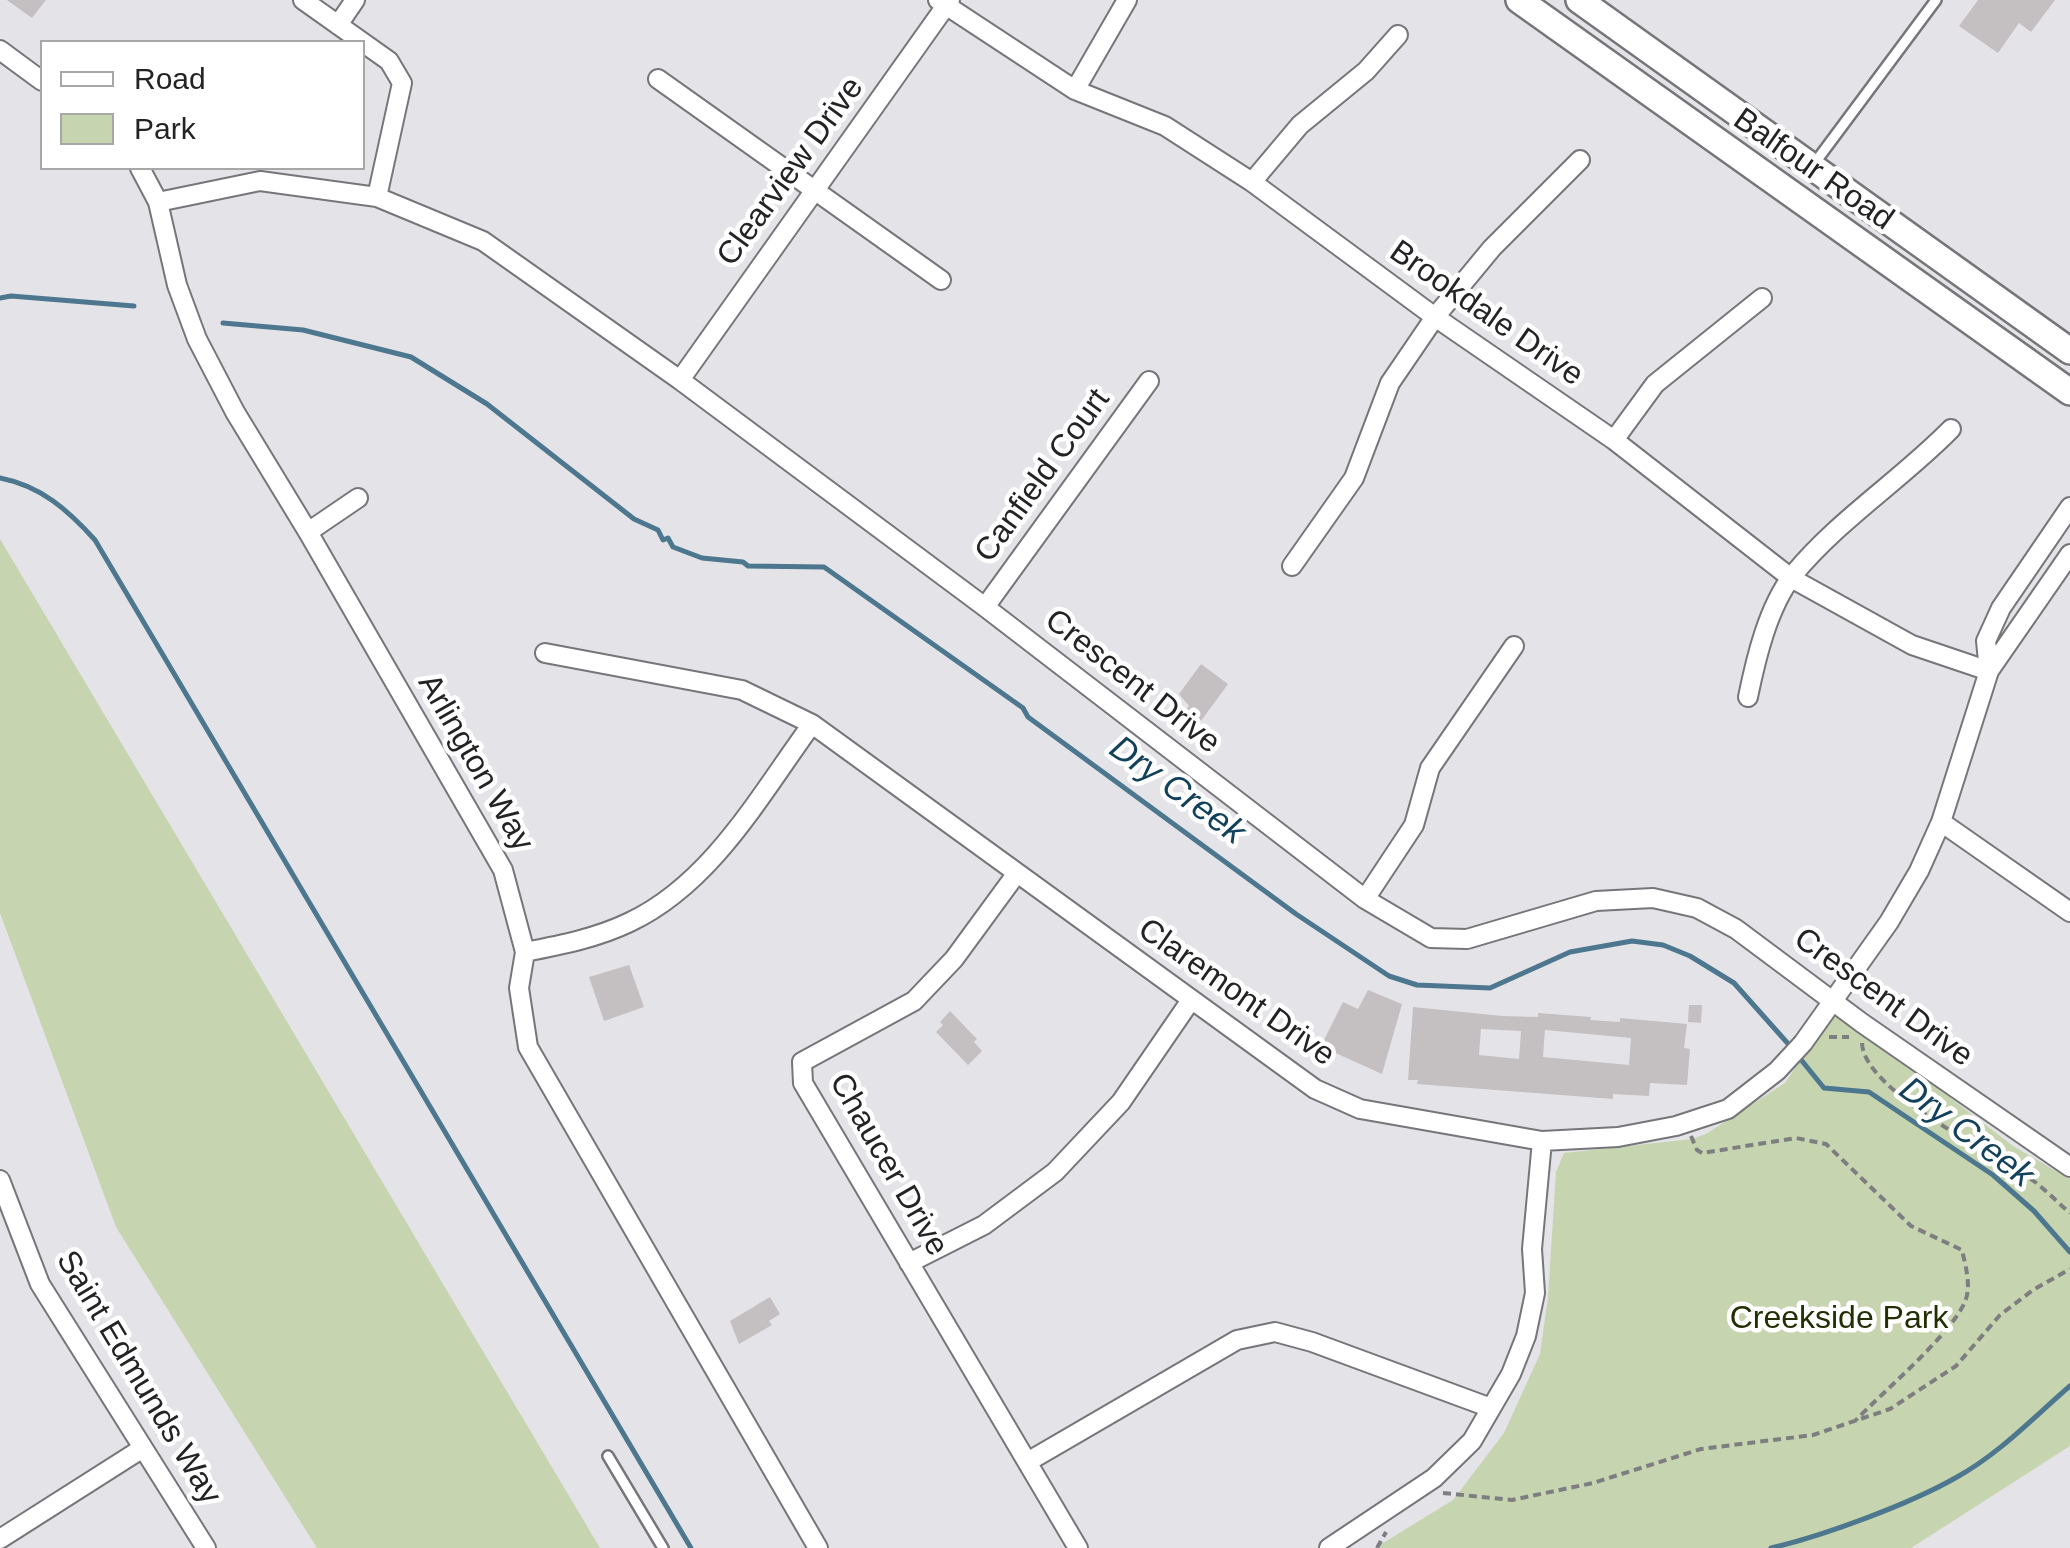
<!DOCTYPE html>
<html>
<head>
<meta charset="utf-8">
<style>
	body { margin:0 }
	#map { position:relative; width:2070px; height:1548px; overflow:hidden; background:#e4e4e8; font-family:Arial,sans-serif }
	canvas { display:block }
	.legend { position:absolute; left:40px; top:40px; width:325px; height:130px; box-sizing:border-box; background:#fff; border:2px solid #a7a7a7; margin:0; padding:12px 18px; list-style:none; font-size:30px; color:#222324 }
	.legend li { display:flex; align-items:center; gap:20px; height:50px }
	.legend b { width:50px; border:2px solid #a7a7a7 }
</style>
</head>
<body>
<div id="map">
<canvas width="2070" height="1548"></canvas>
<ul class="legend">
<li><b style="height:12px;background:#fff"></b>Road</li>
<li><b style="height:28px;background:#c6d4b0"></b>Park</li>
</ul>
</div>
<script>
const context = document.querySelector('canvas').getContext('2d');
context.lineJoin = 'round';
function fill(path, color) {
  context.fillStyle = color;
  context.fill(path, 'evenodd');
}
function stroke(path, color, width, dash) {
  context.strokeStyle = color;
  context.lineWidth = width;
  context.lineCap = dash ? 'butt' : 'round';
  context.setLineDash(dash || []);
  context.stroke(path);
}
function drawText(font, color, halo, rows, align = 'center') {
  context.font = font + ' Arial,sans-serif';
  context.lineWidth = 9;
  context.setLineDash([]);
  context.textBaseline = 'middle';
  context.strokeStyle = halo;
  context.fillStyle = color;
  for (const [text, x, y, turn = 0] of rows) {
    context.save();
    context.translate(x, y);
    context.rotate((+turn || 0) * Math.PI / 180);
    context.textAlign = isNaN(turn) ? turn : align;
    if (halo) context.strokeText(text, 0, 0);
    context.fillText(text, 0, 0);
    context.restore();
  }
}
const green = new Path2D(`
	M0,539L600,1548H317L116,1227L0,913Z
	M1835,1009L2013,1146L2070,1179V1446L1911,1548H1375L1453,1500L1504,1433L1540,1354L1548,1297L1556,1172L1564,1153L1692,1139L1706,1134L1785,1083Z`);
const stream = new Path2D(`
	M0,298L11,296L134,306
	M223,323L303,330L411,357L487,404L634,519L658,530L663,540L668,538L673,547L702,558L743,562L748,566L824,567L1023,708L1028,717L1296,914L1389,976L1417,985L1490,988L1570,952L1632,941L1663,945L1690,956L1734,983L1791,1047
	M0,478C41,486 68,510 95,540L691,1548
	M1798,1056L1824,1088L1869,1092L1993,1175L2034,1211L2070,1252
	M1771,1548C1823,1536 1910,1504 1957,1477C1999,1454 2034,1417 2070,1386`);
const building = new Path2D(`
	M7,0H46L32,18Z
	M1978,0H2055L2031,32L2019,23L1998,53L1959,26Z
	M1201,664L1228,684L1198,725L1183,714L1189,706L1179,694Z
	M629,965L644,1007L604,1021L589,977Z
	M1368,990L1402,1004L1382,1074L1329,1050L1331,1046L1323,1042L1343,1002L1358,1009Z
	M1689,1005H1702L1701,1023L1688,1022Z
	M1413,1007L1502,1016L1538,1017V1013L1591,1017L1590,1020L1620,1022V1018L1687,1024L1684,1048L1690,1049L1687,1085L1650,1083L1649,1096L1613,1094V1099L1417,1084L1418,1080H1408ZM1481,1029L1521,1031L1519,1059L1479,1055ZM1545,1030L1631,1038L1629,1065L1543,1057Z
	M950,1011L977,1039L974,1042L982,1051L968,1065L936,1032L943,1025L940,1022Z
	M770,1297L780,1314L769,1321L772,1325L739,1344L730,1321Z`);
const path = new Path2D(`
	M1829,1037H1849
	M1862,1043C1864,1092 1996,1154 2035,1182C2047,1191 2058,1203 2070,1213
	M1691,1136L1697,1150L1702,1153L1796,1138L1826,1144L1911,1226L1962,1250C1966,1268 1972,1288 1964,1304C1947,1338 1884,1391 1856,1420
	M1443,1493L1512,1500L1593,1483L1701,1449L1813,1435L1890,1409L1956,1366L2000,1315L2033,1290L2070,1269
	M1377,1548L1386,1532`);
const lane = new Path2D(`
	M1814,164L1936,0
	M608,1456L663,1548`);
const street = new Path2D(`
	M303,0L389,61L402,83L377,197
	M938,0L1075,90L1165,126L1252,182L1435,317L1614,440L1791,578L1912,645L1989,671
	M338,25L355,0
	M0,50L42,81
	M658,79L941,280
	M1075,90L1127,0
	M140,168L158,202L177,285L197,339L235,412L308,532L503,870L525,952L519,988L528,1047L818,1548
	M1252,182L1300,125L1366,71L1398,35
	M158,202L260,181L377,197L483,241L680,380L985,607L1365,899L1431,938L1467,939L1596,901L1653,898L1697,908L1736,929L1862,1023L2070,1167
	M680,380L950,0
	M1614,440L1655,384L1762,298
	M308,532L358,498
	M1292,566L1354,478L1390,383L1435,317L1492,248L1580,160
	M985,607L1149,381
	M545,653L742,690L812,724L1315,1089L1360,1109L1542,1141L1618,1137L1676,1126L1728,1109L1777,1071L1803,1043L1889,922L1919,871L1941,822L1989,671L2070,554
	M1989,671L1986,641L2001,608L2070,507
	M1748,697C1756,658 1768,607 1793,575C1838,520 1901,480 1951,429
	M1941,822L2070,912
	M1017,873L954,959L914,1001L802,1062L803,1083L1078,1548
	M1365,899L1414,825L1430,768L1514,646
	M525,952C561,945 597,938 630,922C712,883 760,795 812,724
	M0,1180L40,1284L206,1548
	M909,1263L984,1225L1055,1172L1121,1102L1191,1000
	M1029,1461L1237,1340L1275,1332L1312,1342L1491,1408
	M0,1539L143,1448
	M1329,1548L1434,1478L1472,1441L1511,1374L1526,1336L1535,1293L1532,1249L1542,1141`);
const secondary = new Path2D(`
	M1519,0L2070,392
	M1579,0L2070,351`);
const streetNames = [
	["Balfour Road",1813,170,35],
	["Clearview Drive",791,172,-54],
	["Brookdale Drive",1486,314,35],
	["Canfield Court",1043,476,-54],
	["Crescent Drive",1132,682,38],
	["Arlington Way",475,763,60],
	["Claremont Drive",1236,993,35],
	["Crescent Drive",1883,998,36],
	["Chaucer Drive",888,1165,60],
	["Saint Edmunds Way",138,1378,59]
];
const parkNames = [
	["Creekside Park",1839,1319]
];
const waterNames = [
	["Dry Creek",1177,791,36],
	["Dry Creek",1966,1133,37]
];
fill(green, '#c6d4b0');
stroke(stream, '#4d768f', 5);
fill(building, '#c4bfc1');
stroke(lane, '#76767a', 14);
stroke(street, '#76767a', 22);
stroke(secondary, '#76767a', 30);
stroke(path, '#7e7e81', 4, [8, 5]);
stroke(lane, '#fff', 9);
stroke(street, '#fff', 18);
stroke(secondary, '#fff', 25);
drawText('32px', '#222324', '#fff', streetNames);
drawText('32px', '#222f03', '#fff', parkNames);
drawText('italic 35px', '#12415b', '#fff', waterNames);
</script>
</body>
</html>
